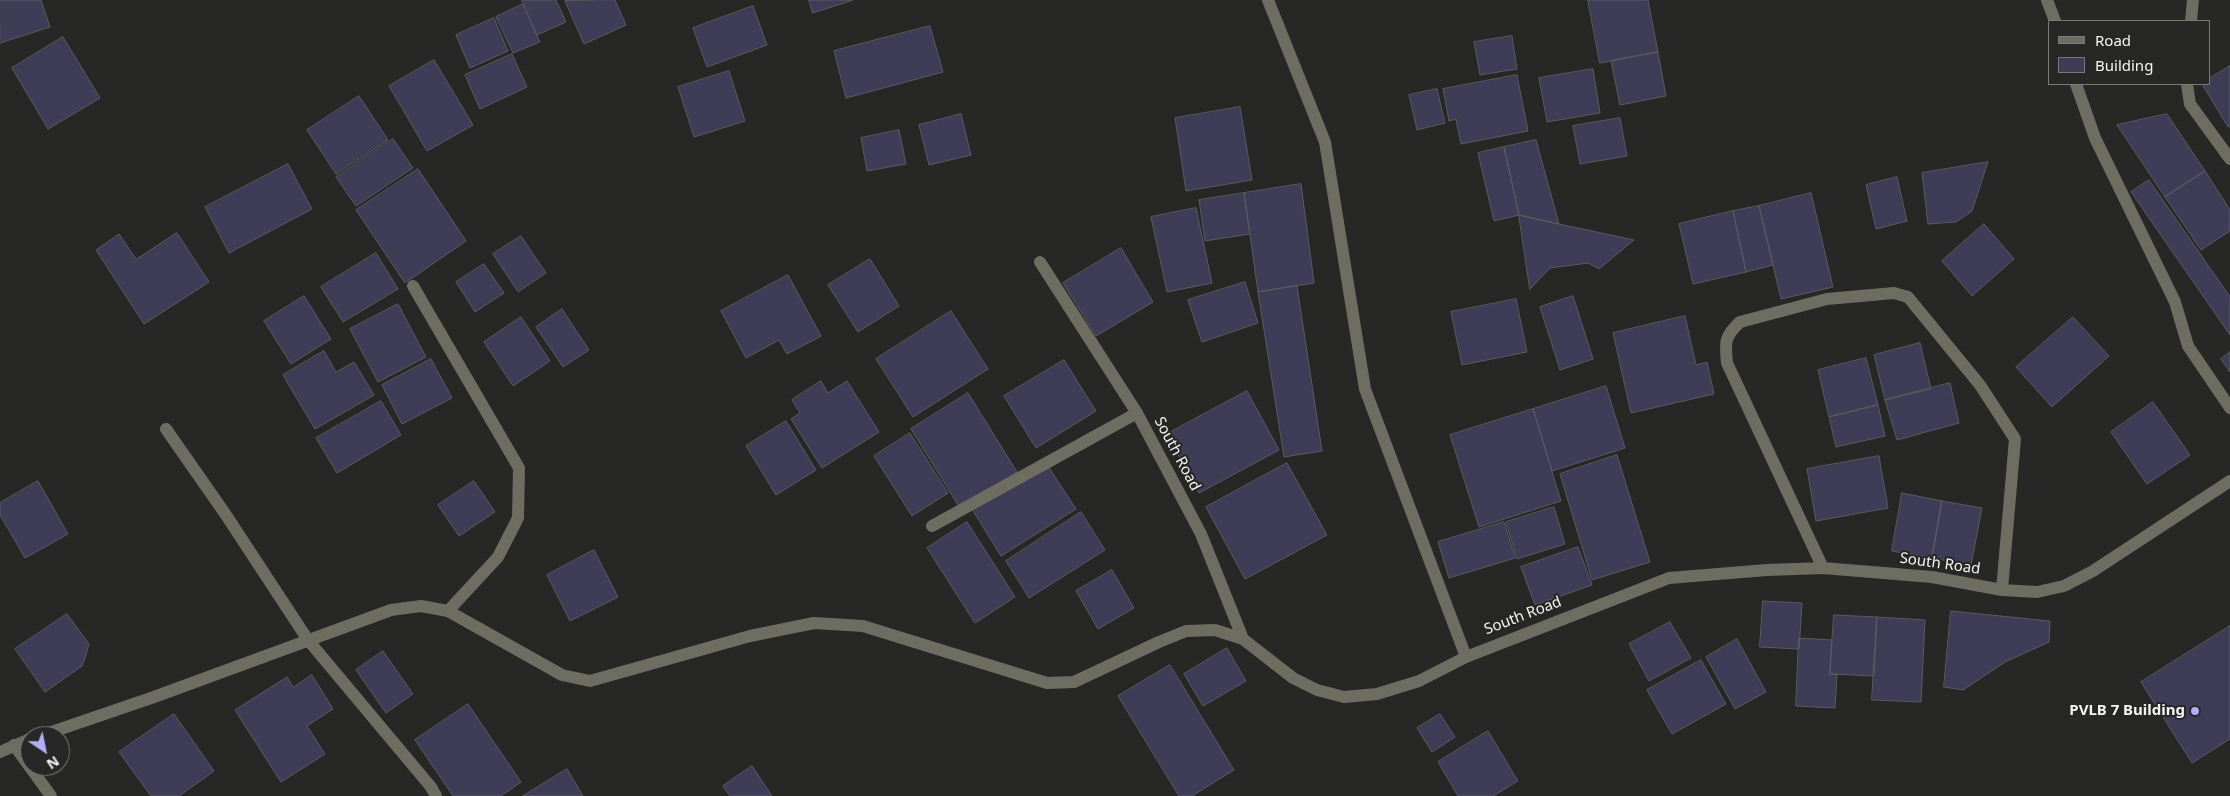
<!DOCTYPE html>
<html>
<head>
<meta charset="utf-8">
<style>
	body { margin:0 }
	#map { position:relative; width:2230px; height:796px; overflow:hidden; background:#272725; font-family:"Noto Sans",sans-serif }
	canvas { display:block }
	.legend { position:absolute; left:2048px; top:20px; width:162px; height:65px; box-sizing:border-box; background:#272725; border:1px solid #797977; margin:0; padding:6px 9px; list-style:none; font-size:15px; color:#f4f5f3 }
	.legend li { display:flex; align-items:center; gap:10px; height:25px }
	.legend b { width:25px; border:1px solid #797977 }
	.north { position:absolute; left:20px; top:726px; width:50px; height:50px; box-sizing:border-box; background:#272725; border:1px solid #797977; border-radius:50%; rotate:146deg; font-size:14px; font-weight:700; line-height:20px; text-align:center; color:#f4f5f3 }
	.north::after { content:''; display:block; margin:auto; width:18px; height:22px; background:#b3adf9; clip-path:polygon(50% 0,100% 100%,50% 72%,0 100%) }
</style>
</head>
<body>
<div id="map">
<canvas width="2230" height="796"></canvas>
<ul class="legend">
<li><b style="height:6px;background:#6d6e61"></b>Road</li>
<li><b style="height:14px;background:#3e3c56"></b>Building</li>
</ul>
<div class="north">N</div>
</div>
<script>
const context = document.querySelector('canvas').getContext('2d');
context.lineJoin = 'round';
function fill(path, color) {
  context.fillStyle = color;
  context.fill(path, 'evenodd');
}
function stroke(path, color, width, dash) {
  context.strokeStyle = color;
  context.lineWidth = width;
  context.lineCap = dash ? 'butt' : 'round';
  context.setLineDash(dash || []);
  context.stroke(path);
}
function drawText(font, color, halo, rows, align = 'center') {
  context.font = font + ' "Noto Sans",sans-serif';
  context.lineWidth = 4;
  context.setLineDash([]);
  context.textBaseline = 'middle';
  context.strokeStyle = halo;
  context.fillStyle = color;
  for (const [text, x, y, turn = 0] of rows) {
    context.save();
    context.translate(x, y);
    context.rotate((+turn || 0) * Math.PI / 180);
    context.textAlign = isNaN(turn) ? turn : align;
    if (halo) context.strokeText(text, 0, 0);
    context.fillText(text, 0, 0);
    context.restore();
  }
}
const building = new Path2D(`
	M0,0H41L50,27L0,43Z
	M522,0H556L566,22L537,35Z
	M615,0L626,25L584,44L565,1Z
	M809,0H853L813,13Z
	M1588,0H1648L1658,52L1600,63Z
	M523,4L540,42L513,53L496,17Z
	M753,6L767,45L707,67L693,28Z
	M494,18L508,51L470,68L456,35Z
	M930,26L943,72L846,98L834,51Z
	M1512,36L1517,69L1480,75L1474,42Z
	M63,37L100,98L48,129L12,68Z
	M1658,52L1666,96L1620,105L1611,61Z
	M512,54L527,87L480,109L465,75Z
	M434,60L473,125L427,151L389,86Z
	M2230,66V126L2228,127L2202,84H2209V79Z
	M1593,69L1600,113L1547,122L1539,78Z
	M729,71L745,121L694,137L678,87Z
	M1517,75L1528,131L1461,144L1456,119L1449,121L1443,89Z
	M1437,89L1445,123L1417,130L1409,95Z
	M359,96L388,140L336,174L307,130Z
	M1240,107L1252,180L1186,191L1175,118Z
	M961,114L971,155L929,165L919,125Z
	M2167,114L2205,171L2165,197L2117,125Z
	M1620,118L1627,156L1580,164L1573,126Z
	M899,130L906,164L867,171L861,138Z
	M393,139L413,168L356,206L336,177Z
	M1536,140L1559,224L1519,215L1504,147Z
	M1504,147L1519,215L1494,221L1478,153Z
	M1988,162L1972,211L1956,222L1928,224L1922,173Z
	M288,164L312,209L229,253L205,207Z
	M418,169L466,241L405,283L356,210Z
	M2205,171L2230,210V231L2201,250L2165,197Z
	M1897,177L1907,221L1876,229L1866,185Z
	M2149,180L2230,297V335L2131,192Z
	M1301,184L1314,283L1258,292L1244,193Z
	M1244,193L1250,234L1205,241L1199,200Z
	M1811,193L1833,287L1781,299L1759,206Z
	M1759,206L1773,265L1746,272L1733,211Z
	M1196,208L1212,283L1167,292L1151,217Z
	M1733,211L1746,272L1693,284L1679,224Z
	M1519,215L1559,224L1634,240L1599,269L1588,263L1550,268L1530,289Z
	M1984,224L2014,259L1972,296L1942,261Z
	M177,233L209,282L144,324L96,250L119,234L136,259Z
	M521,236L546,273L518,292L493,254Z
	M1121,248L1153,302L1096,336L1063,283Z
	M376,253L398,289L343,322L321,287Z
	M870,259L899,306L858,332L828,285Z
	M484,264L504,293L475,312L456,282Z
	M788,275L821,336L787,354L779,340L746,358L721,311Z
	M1245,282L1258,323L1202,342L1188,300Z
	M1297,286L1322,451L1284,457L1258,292Z
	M304,296L331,339L291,364L264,321Z
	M1573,296L1593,359L1560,370L1540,307Z
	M1516,299L1527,352L1462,365L1451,312Z
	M398,304L426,357L378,382L350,329Z
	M562,309L589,350L563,367L536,327Z
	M951,311L988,369L913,417L876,359Z
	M1685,316L1696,365L1707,362L1714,394L1631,413L1613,333Z
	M521,317L550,361L513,386L484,342Z
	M2073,317L2109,356L2052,407L2016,367Z
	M1920,343L1931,389L1885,400L1874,355Z
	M324,351L336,372L354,362L374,395L315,429L283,375Z
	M2230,352V372L2221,359Z
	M1866,358L1878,405L1829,417L1818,370Z
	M431,359L452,398L402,424L382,385Z
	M1064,360L1096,411L1036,448L1004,396Z
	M821,381L828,393L847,381L879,432L822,468L791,419L800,413L792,400Z
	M1950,383L1959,423L1897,440L1885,400Z
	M1606,386L1625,448L1552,471L1533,409Z
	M1247,391L1279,450L1199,493L1167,434Z
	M968,393L1017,472L960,508L911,429Z
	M381,401L401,435L337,473L316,438Z
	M2153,402L2190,455L2147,484L2111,432Z
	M1878,405L1885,436L1836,447L1829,417Z
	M1533,409L1561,501L1479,527L1450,435Z
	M786,421L816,470L776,495L746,446Z
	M910,433L948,493L912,516L874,456Z
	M1617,455L1650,562L1592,580L1560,474Z
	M1879,456L1888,508L1816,521L1807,469Z
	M1046,463L1076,509L1001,556L972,509Z
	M1287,463L1327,535L1245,579L1206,507Z
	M38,481L68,534L25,558L0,515V503Z
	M474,481L495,512L459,536L438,505Z
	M1902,493L1942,501L1932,558L1892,551Z
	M1942,501L1982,508L1971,565L1932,558Z
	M1554,507L1565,544L1517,559L1506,522Z
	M1081,512L1105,550L1029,598L1006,561Z
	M967,522L1015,597L975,623L927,548Z
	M1504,522L1515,558L1449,578L1438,542Z
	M1578,547L1592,585L1535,605L1521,567Z
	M594,550L618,597L570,621L547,575Z
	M1112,570L1134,608L1098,629L1076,591Z
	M1763,601L1802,603L1799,649L1760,647Z
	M1951,611L2050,621L2049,642L2005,662L1963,690L1944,687Z
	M67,614L89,644L85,658L82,666L45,692L15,649Z
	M1834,615L1877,617L1874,676L1830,674Z
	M1877,617L1925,620L1921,702L1872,700Z
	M1670,622L1691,658L1649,681L1629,644Z
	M2230,626V739L2192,763L2141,682Z
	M1799,638L1832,640L1830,674H1837L1835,708L1796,706Z
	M1737,639L1766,692L1735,709L1706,657Z
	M1227,648L1246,681L1203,706L1184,674Z
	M383,651L413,694L386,713L356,670Z
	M1701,660L1726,704L1672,734L1647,690Z
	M1170,665L1234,770L1192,796H1179L1118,696Z
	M312,675L333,709L307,726L325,754L281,782L235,710L287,677L293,687Z
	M468,704L521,782L501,796H453L415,740Z
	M174,714L214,771L179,796H151L119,752Z
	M1440,714L1455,737L1432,752L1417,728Z
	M1488,731L1518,781L1493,796H1458L1438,762Z
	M752,766L772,796H730L723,786Z
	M567,769L583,796H523Z`);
const minor = new Path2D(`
	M1268,0L1325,142L1365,389L1466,657
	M2047,0L2055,21
	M2191,21L2193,0
	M2076,84L2095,138L2175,302L2188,346L2230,408
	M2187,84L2190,104L2230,159
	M1040,262L1137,413L1201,534L1243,639L1293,678L1317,690L1344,697L1377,694L1419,681L1466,657L1669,578L1767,570L1823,568L1932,577L2002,590L2037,592L2064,586L2093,571L2230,481
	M413,286L519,468L518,518L498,557L448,611
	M166,429L226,515L308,640L431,787L436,796
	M932,526L1137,413
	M1823,568L1727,363C1725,342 1724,337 1740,322L1827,299L1894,293L1908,297L1980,385L2015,439L2002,590
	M40,736L154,697L391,610L421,606L448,611L562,675L590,681L750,636L814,623L863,626L1047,683L1074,682L1159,642L1186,631L1215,630L1243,639
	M14,745L51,796
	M0,752L30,739`);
const markers = [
	[2195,711,5,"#b3adf9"]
];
const streetNames = [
	["South Road",1177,454,62],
	["South Road",1940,564,8],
	["South Road",1523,616,-21]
];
const poiNames = [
	["PVLB 7 Building",2185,711]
];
fill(building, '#3e3c56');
stroke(building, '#5b5b5e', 1);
stroke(minor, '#6d6e61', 12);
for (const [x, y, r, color] of markers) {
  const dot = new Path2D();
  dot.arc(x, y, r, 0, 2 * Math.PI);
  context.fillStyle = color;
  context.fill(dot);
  stroke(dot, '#272725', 2);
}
drawText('15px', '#f4f5f3', '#272725', streetNames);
drawText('bold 15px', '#f4f5f3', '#272725', poiNames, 'right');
</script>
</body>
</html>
